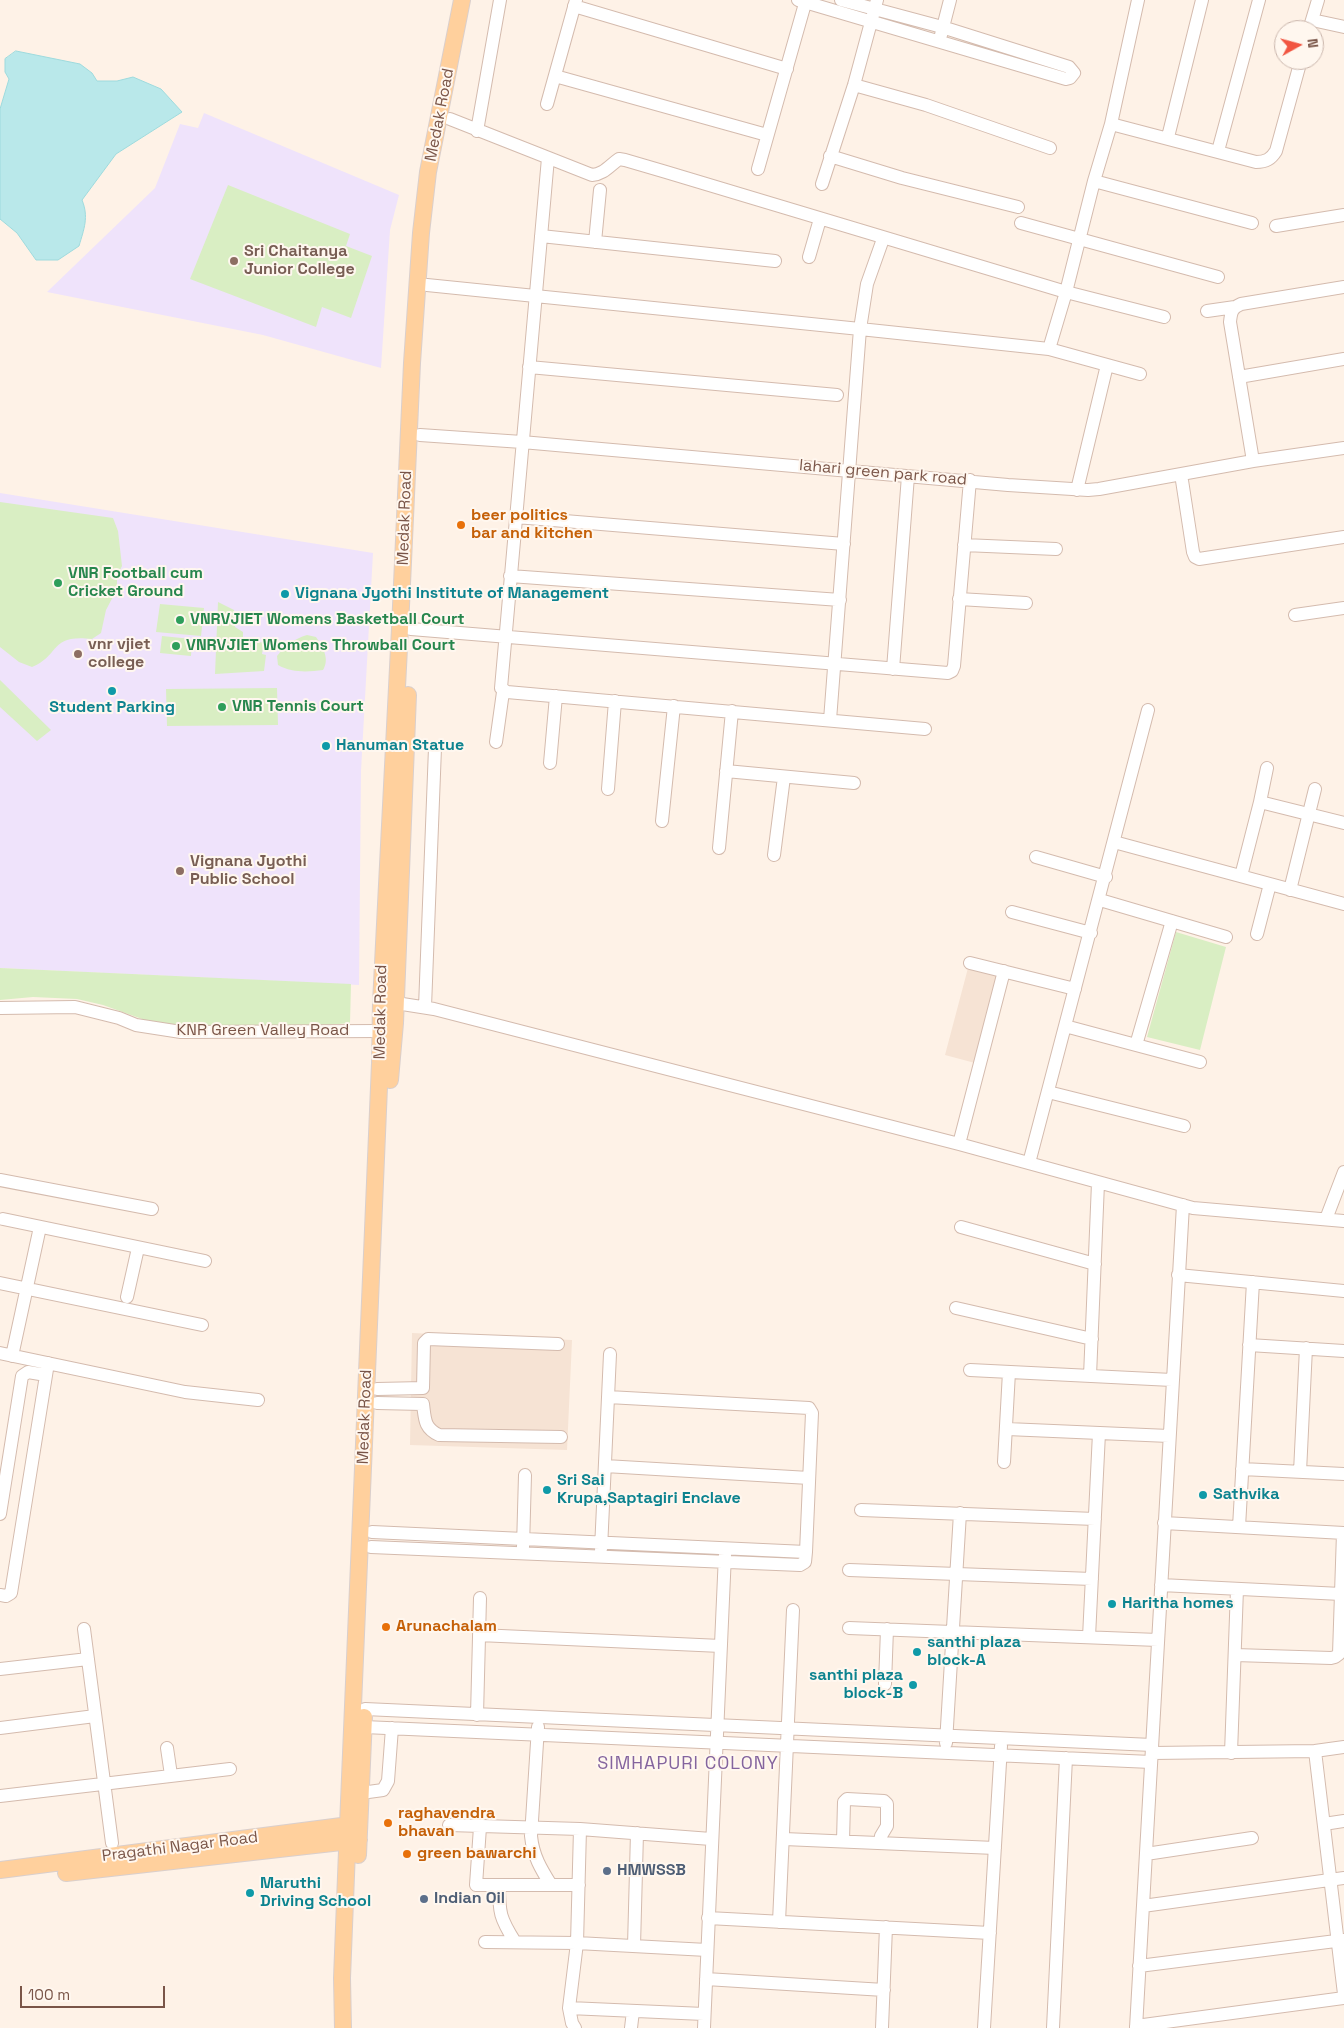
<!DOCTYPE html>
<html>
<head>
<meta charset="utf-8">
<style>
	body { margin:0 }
	#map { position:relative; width:1344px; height:2028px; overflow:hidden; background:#fef2e7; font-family:"Space Grotesk",sans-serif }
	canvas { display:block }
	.north { position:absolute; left:1274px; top:20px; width:50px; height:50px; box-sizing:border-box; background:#fff7ef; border:1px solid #cab6ac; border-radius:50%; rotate:83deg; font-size:14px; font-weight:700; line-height:20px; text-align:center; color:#7a5548 }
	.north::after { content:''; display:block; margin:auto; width:18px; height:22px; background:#f15642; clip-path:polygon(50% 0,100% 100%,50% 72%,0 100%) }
	.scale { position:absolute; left:20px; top:1986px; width:145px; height:22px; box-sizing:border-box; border:2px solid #7a5548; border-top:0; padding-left:6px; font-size:15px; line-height:18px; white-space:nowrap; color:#7a5548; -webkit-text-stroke:4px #fff7ef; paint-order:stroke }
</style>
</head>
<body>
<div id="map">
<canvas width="1344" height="2028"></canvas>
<div class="north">N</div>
<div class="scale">100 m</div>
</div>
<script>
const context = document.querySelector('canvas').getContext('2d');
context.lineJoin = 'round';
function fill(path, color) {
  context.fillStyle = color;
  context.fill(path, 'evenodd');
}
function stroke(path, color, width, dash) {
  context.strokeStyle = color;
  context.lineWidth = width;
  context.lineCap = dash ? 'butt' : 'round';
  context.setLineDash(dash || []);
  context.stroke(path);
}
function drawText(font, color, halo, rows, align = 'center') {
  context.font = font + ' "Space Grotesk",sans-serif';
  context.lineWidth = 4;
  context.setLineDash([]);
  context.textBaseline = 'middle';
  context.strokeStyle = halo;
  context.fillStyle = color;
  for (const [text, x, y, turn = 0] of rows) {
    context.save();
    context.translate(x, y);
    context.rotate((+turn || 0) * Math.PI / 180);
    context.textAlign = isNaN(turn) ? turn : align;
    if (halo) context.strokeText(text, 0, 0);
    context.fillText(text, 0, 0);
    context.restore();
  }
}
const residential = new Path2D(`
	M968,968L998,976L975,1063L945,1055Z
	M412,1333L572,1340L567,1450L410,1445Z`);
const education = new Path2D(`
	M204,113L399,195L390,230L381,368L263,335L47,292L155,188L180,124L198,128Z
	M0,493L373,553L361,771L359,985L0,968Z`);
const green = new Path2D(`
	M228,185L350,234L346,246L372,256L351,318L322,307L316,327L190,279Z
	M0,502L113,518L118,531L122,566L117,576V589L106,610L101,633L92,639C49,634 61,655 32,667L19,662L0,647Z
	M218,602L234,610L235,627L243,632V639L252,643L264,642L262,654L266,655L264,671L215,674Z
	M160,604L204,608L201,636L156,632Z
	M307,635L316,637C323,647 330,659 323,670C308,672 292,673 278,665L277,656C286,645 294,639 307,635Z
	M162,636L192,639L191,656L160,653Z
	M0,680L51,730L37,741L0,707Z
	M277,688L278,725L167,726L166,689Z
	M1176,932L1226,947L1200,1050L1147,1037Z
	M0,968L351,984L350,1023L327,1025L198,1027L156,1024L103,1005L77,999L33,997L0,1000Z`);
const water = new Path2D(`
	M16,51L80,64L92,73L97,81H117L133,77L161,89L182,112L116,154L82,200C89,217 84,229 79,246L58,260H36L17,233L0,219V109L9,79L5,72V59Z`);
const minor = new Path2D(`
	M798,0L1066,79L1070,78L1074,73L1069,67L942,27L841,0
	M574,6L787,69
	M1312,20L1344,27
	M1309,30L1318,0
	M941,35L950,0
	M555,76L767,135
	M854,85L926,105L1050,148
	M547,104L576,0
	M450,119L592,175C604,174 609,166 619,159L625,160C772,203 918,249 1066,292L1094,181L1111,124L1138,0
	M1111,124L1256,162C1266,162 1271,159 1276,151L1301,60
	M477,131L500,0
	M1168,137L1202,0
	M1218,151L1259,0
	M830,156L902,178L1018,207
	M548,158L501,688L507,692L925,729
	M758,169L806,0
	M1094,181L1252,223
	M822,184L854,85L877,0
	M1021,223L1218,277
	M1276,226L1344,215
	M541,236L775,261
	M883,239L867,284L860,329L1049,349L1140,374
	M595,242L600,190
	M809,257L820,219
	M427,285L860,329L830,720
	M1207,311L1235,307
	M1049,349L1066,292L1164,317
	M529,367L837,395
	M1239,377L1344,359
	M420,435L522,442L1008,485L1088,490L1099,489L1253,461L1344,448
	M1253,461L1230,322C1231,312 1232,308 1241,304L1344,287
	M1181,474L1193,552L1195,557L1199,559L1344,537
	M1077,490L1107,365
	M516,517L844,544
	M964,545L1056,549
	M510,576L840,600
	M959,599L1026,603
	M1295,615L1344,608
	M411,629L948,673L952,671L954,666L970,480
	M893,669L908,476
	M496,742L503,692
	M550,763L556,696
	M726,771L854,783
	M608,789L615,701
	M1260,802L1267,768
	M662,821L674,706
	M1114,842L1344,904
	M719,848L732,711
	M774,855L784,777
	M1036,857L1106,877
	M1241,876L1260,802L1344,823
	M1290,890L1315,789
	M1100,900L1226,937
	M1012,912L1091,933
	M1257,934L1270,884
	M970,963L1075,989
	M396,1003L434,1009L959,1144L1193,1208L1344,1221
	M425,1007L435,748
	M0,1008L75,1007L119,1018L136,1025L181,1032L380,1031
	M1065,1026L1136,1045L1172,921
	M1136,1045L1200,1062
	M1048,1092L1184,1126
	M959,1144L1004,971
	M1029,1163L1148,710
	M0,1180L152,1209
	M3,1219L205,1261
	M1326,1219L1344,1172
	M961,1227L1095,1264
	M1178,1275L1344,1291
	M0,1283L202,1325
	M127,1297L138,1248
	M956,1308L1092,1339
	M1249,1345L1344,1351
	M0,1353L185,1392L258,1400
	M12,1356L40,1227
	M970,1370L1172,1380
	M1090,1376L1098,1183
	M377,1389L423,1388L424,1343L428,1339L558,1344
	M608,1397L809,1408L812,1413L806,1552
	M377,1403L423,1404C425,1419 424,1428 439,1435L561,1437
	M1007,1429L1169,1436
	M1004,1462L1009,1372
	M605,1466L809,1478
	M1242,1469L1344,1474
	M1300,1472L1306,1348
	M861,1510L1095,1519
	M0,1514L22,1376L28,1372L46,1375
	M1164,1523L1344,1533
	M1239,1527L1253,1282
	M371,1547L800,1565L805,1562L806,1552L372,1532
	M523,1547L525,1475
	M601,1549L610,1354
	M849,1570L1092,1579
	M1161,1585L1341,1594
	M0,1595L6,1596L11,1593L48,1363
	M849,1628L1158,1640
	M84,1629L112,1843
	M479,1635L721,1646
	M1089,1637L1099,1433
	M1235,1655L1331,1658L1335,1657L1339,1654L1343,1533
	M0,1669L88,1659
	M885,1684L887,1629
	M365,1709L1152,1745
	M477,1715L480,1598
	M364,1727L1151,1762
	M538,1727L531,1836C533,1856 541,1869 551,1885
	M0,1728L95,1716
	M946,1743L960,1513
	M167,1748L171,1775
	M1315,1751L1344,1747
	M1152,1753L1315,1751L1344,1994
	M1231,1753L1237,1589
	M361,1793L383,1790L388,1781L392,1728
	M0,1796L230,1769
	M1324,1824L1344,1821
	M449,1825L580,1829L711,1839
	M480,1827L476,1885H579
	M784,1839L995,1848
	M843,1841L844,1802L847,1799L884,1801L887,1804V1826L881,1836L880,1843
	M1146,1854L1252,1838
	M499,1885C499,1913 500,1918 515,1942
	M1143,1906L1344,1878
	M708,1918L990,1933
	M779,1922L793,1610
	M485,1942L577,1943L707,1950
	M634,1946L637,1833
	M1139,1966L1344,1940
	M706,1979L884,1990
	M569,2008L704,2014
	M1136,2026L1344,1998
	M575,2028L572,2023L569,2008L577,1943L580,1829
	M631,2028L633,2011
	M704,2028L725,1554
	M882,2028L886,1927
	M984,2028L1001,1746
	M1053,2028L1066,1758
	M1136,2028L1183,1205`);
const major = new Path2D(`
	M390,1080L395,1023L408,695
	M358,1855L364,1717
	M0,1870L357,1824
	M66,1873L359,1840
	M343,2028L342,1978L348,1825L380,1063L381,1003L400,628L412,363L421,233L428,172L462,0`);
const markers = [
	[234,261,5,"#8d6e63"],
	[461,525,5,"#e8710a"],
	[58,583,5,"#2e9e5b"],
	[285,594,5,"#0f9aa8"],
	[180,620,5,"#2e9e5b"],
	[176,646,5,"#2e9e5b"],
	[78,654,5,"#8d6e63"],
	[112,691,5,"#0f9aa8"],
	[222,707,5,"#2e9e5b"],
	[326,746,5,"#0f9aa8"],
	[180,871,5,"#8d6e63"],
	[547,1490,5,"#0f9aa8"],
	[1203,1495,5,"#0f9aa8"],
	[1112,1604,5,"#0f9aa8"],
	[386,1627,5,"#e8710a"],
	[917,1652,5,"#0f9aa8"],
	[913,1685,5,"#0f9aa8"],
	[388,1823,5,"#e8710a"],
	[407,1854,5,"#e8710a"],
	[607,1871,5,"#5c6f8a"],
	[250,1893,5,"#0f9aa8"],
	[424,1899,5,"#5c6f8a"]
];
const streetNames = [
	["Medak Road",440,115,-79],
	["lahari green park road",883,473,5],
	["Medak Road",405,518,-88],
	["Medak Road",381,1012,-89],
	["KNR Green Valley Road",263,1031],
	["Medak Road",365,1417,-88],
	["Pragathi Nagar Road",180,1847,-7]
];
const educationNames = [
	["Sri Chaitanya",244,252],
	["Junior College",244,270],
	["vnr vjiet",88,645],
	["college",88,663],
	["Vignana Jyothi",190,862],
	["Public School",190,880]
];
const foodNames = [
	["beer politics",471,516],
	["bar and kitchen",471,534],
	["Arunachalam",396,1627],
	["raghavendra",398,1814],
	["bhavan",398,1832],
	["green bawarchi",417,1854]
];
const leisureNames = [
	["VNR Football cum",68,574],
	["Cricket Ground",68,592],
	["VNRVJIET Womens Basketball Court",190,620],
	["VNRVJIET Womens Throwball Court",186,646],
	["VNR Tennis Court",232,707]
];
const cultureNames = [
	["Vignana Jyothi Institute of Management",295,594],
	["Student Parking",112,708,"center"],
	["Hanuman Statue",336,746],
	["Sri Sai",557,1481],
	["Krupa,Saptagiri Enclave",557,1499],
	["Sathvika",1213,1495],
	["Haritha homes",1122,1604],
	["santhi plaza",927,1643],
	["block-A",927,1661],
	["santhi plaza",903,1676,"right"],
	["block-B",903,1694,"right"],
	["Maruthi",260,1884],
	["Driving School",260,1902]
];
const serviceNames = [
	["HMWSSB",617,1871],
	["Indian Oil",434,1899]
];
const neighbourhoodNames = [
	["SIMHAPURI COLONY",688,1764]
];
fill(residential, '#f6e3d4');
fill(education, '#efe3fb');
fill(green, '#d9eec3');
fill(water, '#b9e8ea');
stroke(water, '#9edadd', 1);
stroke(minor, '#d4bbae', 14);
stroke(major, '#dacfcc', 18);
stroke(minor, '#fff', 12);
stroke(major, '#ffd09d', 16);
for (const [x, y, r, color] of markers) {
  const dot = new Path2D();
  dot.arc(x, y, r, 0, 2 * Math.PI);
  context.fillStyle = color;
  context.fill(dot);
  stroke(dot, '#fff7ef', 2);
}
drawText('16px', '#7a5548', '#fff7ef', streetNames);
drawText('bold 16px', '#785e54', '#fff7ef', educationNames, 'left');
drawText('bold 16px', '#c56008', '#fff7ef', foodNames, 'left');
drawText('bold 16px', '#27864d', '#fff7ef', leisureNames, 'left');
drawText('bold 16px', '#0d838f', '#fff7ef', cultureNames, 'left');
drawText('bold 16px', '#4e5e75', '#fff7ef', serviceNames, 'left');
context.letterSpacing = '1px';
drawText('18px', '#84649e', '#fff7ef', neighbourhoodNames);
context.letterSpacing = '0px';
</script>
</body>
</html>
